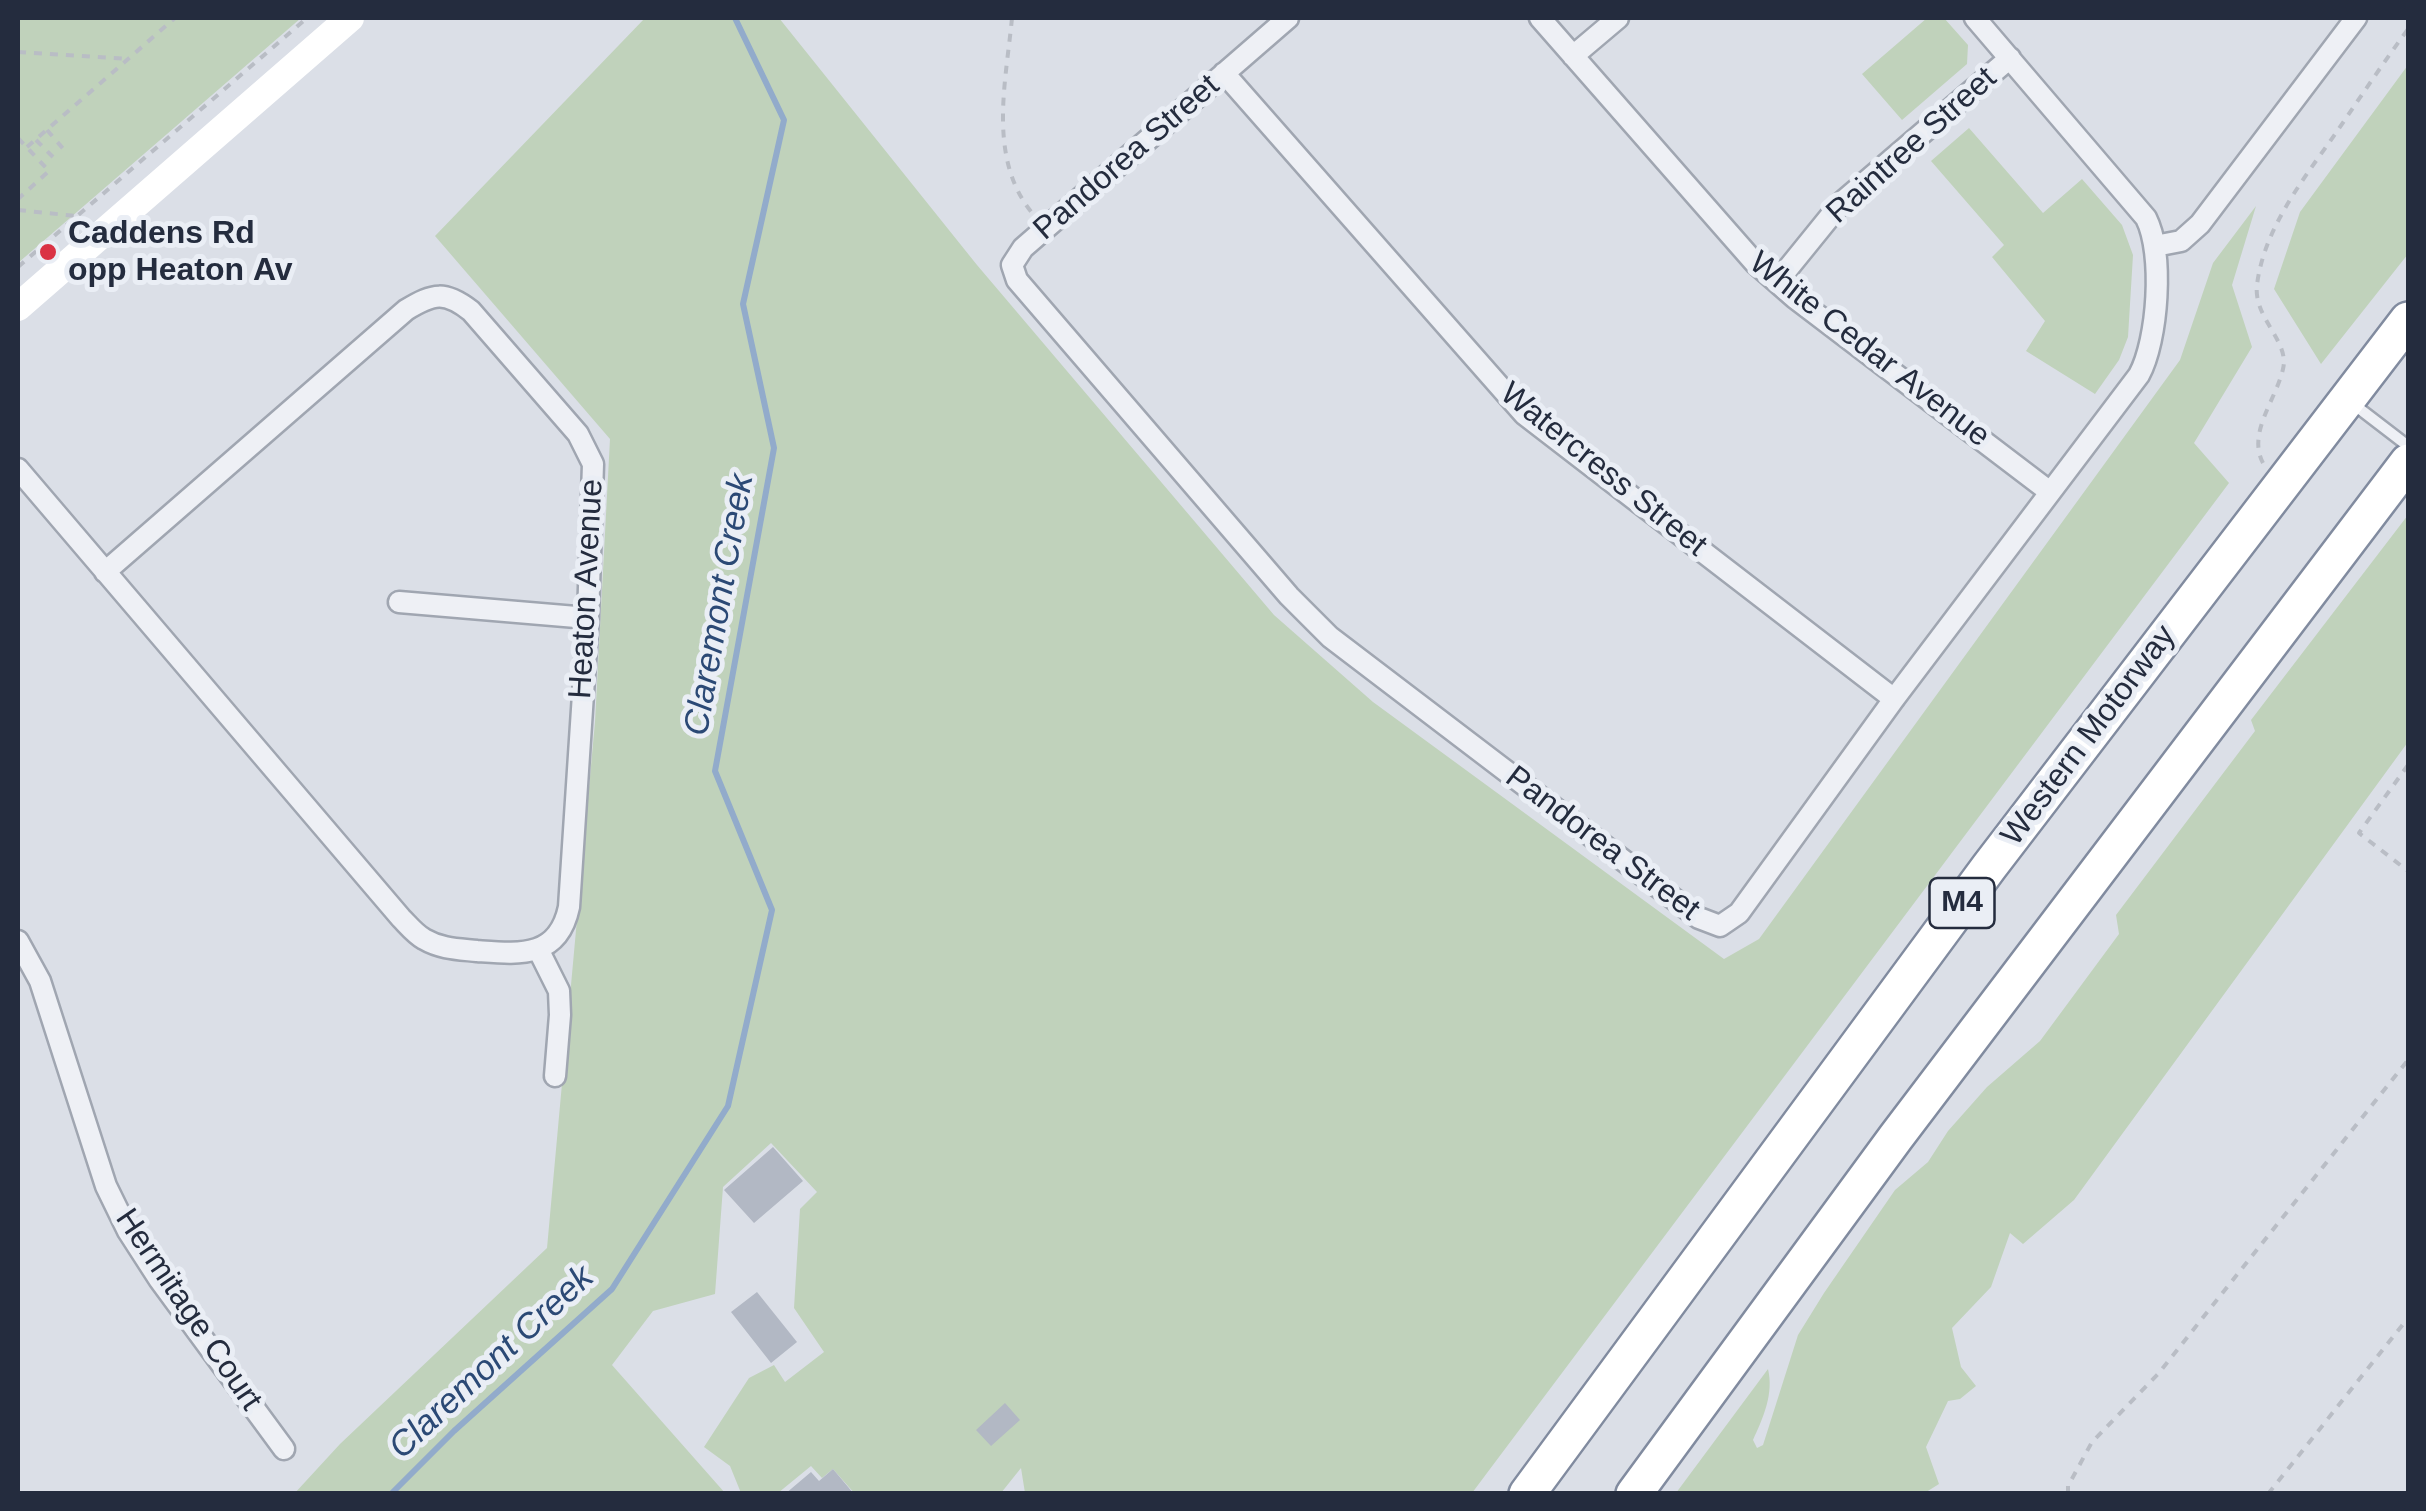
<!DOCTYPE html>
<html>
<head>
<meta charset="utf-8">
<style>
	body { margin:0 }
	#map { position:relative; width:2426px; height:1511px; overflow:hidden; background:#dbdfe7; font-family:Helvetica,sans-serif }
	canvas { display:block }
	.frame { position:absolute; inset:0; border:20px solid #242c3e; pointer-events:none }
</style>
</head>
<body>
<div id="map">
<canvas width="2426" height="1511"></canvas>
<div class="frame"></div>
</div>
<script>
const context = document.querySelector('canvas').getContext('2d');
context.lineJoin = 'round';
function fill(path, color) {
  context.fillStyle = color;
  context.fill(path, 'evenodd');
}
function stroke(path, color, width, dash) {
  context.strokeStyle = color;
  context.lineWidth = width;
  context.lineCap = dash ? 'butt' : 'round';
  context.setLineDash(dash || []);
  context.stroke(path);
}
function drawText(font, color, halo, rows, align = 'center') {
  context.font = font + ' Helvetica,sans-serif';
  context.lineWidth = 10;
  context.setLineDash([]);
  context.textBaseline = 'middle';
  context.strokeStyle = halo;
  context.fillStyle = color;
  for (const [text, x, y, turn = 0] of rows) {
    context.save();
    context.translate(x, y);
    context.rotate((+turn || 0) * Math.PI / 180);
    context.textAlign = isNaN(turn) ? turn : align;
    if (halo) context.strokeText(text, 0, 0);
    context.fillText(text, 0, 0);
    context.restore();
  }
}
const green = new Path2D(`
	M18,18H301L18,263Z
	M645,18H779L977,265L1274,615L1373,702L1724,959L1759,939L2180,360L2213,263L2256,206L2232,285L2252,347L2194,443L2229,483L1472,1493H1025L1021,1468L1001,1493L855,1494L833,1469L822,1478L811,1466L778,1493H741L730,1466L704,1447L749,1378L774,1365L785,1382L824,1352L794,1308L800,1209L817,1192L771,1143L723,1187L715,1294L653,1311L612,1365L725,1493L294,1494L340,1444L547,1248L595,722L610,439L435,236Z
	M1927,18H1944L1968,45L1967,64L1902,120L1862,74Z
	M2408,65V254L2321,364L2274,289L2300,212Z
	M1969,128L2043,213L2082,179L2122,225L2133,255L2128,337L2119,360L2095,394L2026,351L2045,321L1992,257L2004,245L1931,161Z
	M2408,515V742L2074,1200L2023,1244L2010,1233L1991,1287L1952,1328L1961,1367L1976,1386L1960,1399L1948,1401L1926,1447L1939,1484L1923,1494L1676,1493L1768,1369C1774,1394 1763,1418 1753,1440L1757,1448L1763,1445L1798,1335L1824,1293L1895,1190L1928,1162L1948,1131L1987,1087L2040,1041L2119,934L2116,915L2255,731L2251,720Z`);
const stream = new Path2D(`
	M391,1494L454,1431L612,1289L728,1106L772,910L715,771L774,448L743,304L784,120L735,18`);
const building = new Path2D(`
	M773,1147L803,1181L754,1223L724,1190Z
	M757,1292L797,1342L771,1363L731,1312Z
	M1005,1403L1020,1420L991,1446L976,1430Z
	M833,1469L854,1494H785L811,1472L819,1481Z`);
const path = new Path2D(`
	M1012,18C1006,82 987,159 1033,214
	M18,52L128,59
	M47,130L66,152
	M18,138L49,171L18,199
	M36,140L56,160
	M27,147L175,18
	M18,210L76,216
	M18,267L307,18
	M2263,463C2247,433 2276,400 2283,369C2290,341 2253,318 2257,285C2264,227 2306,176 2338,130C2361,96 2384,62 2408,29
	M2408,765L2359,833L2408,871
	M2068,1494V1486L2092,1442L2158,1374L2408,1060
	M2268,1494L2408,1318`);
const lane = new Path2D(`
	M2352,403L2408,446`);
const street = new Path2D(`
	M1288,18L1023,248L1012,265L1017,280L1289,596L1330,637L1699,918L1720,926L1739,913L1894,699L2139,375C2158,340 2164,254 2146,218L1975,18
	M1540,18L1755,263L1795,298L2050,492
	M1573,56L1618,18
	M1224,73L1524,414L1894,699
	M2155,246L2181,241L2200,224L2356,18
	M1777,282L1841,203L2010,58
	M18,469L401,918C408,925 415,934 424,939C441,949 458,949 477,951C519,954 558,959 569,907L588,618L593,464L578,434L471,311C445,291 434,293 406,310L105,572
	M399,602L588,618
	M18,941L40,981L106,1186L128,1231L159,1279L284,1449
	M538,949L559,991L560,1015L555,1076`);
const secondary = new Path2D(`
	M18,307L350,18`);
const highway = new Path2D(`
	M1527,1494L1989,867L2408,320
	M1634,1494L1896,1137L2408,462`);
const markers = [
	[48,252,10,"#da3244"]
];
const shields = [
	[1962,903,65]
];
const shieldNames = [
	["M4",1962,903]
];
const streetNames = [
	["Raintree Street",1912,146,-42],
	["Pandorea Street",1127,158,-41],
	["White Cedar Avenue",1869,350,38],
	["Watercress Street",1603,470,39],
	["Heaton Avenue",587,589,-87],
	["Western Motorway",2089,736,-53],
	["Pandorea Street",1602,844,37],
	["Hermitage Court",188,1310,56]
];
const poiNames = [
	["Caddens Rd",68,234],
	["opp Heaton Av",68,271]
];
const waterNames = [
	["Claremont Creek",720,605,-80],
	["Claremont Creek",492,1363,-43]
];
fill(green, '#c0d2bb');
stroke(stream, '#92abcb', 6);
fill(building, '#b2b8c4');
stroke(lane, '#a0a6b1', 15);
stroke(street, '#a0a6b1', 25);
stroke(highway, '#818b9f', 40);
stroke(path, '#b9bdc5', 4, [8, 8]);
stroke(lane, '#eef0f5', 10);
stroke(street, '#eef0f5', 20);
stroke(secondary, '#fff', 28);
stroke(highway, '#fff', 35);
for (const [x, y, r, color] of markers) {
  const dot = new Path2D();
  dot.arc(x, y, r, 0, 2 * Math.PI);
  context.fillStyle = color;
  context.fill(dot);
  stroke(dot, '#eaeef5', 4);
}
for (const [x, y, w] of shields) {
  const box = new Path2D();
  box.roundRect(x - w / 2, y - 25, w, 50, 8);
  context.fillStyle = '#eaeef5';
  context.fill(box);
  stroke(box, '#242c3e', 2.5);
}
drawText('bold 30px', '#242c3e', null, shieldNames);
drawText('32px', '#242c3e', '#eaeef5', streetNames);
drawText('bold 32px', '#242c3e', '#eaeef5', poiNames, 'left');
drawText('italic 35px', '#2b4975', '#eaeef5', waterNames);
</script>
</body>
</html>
